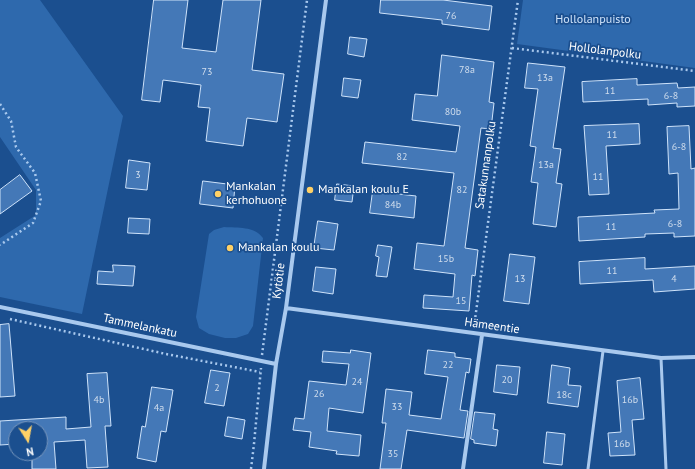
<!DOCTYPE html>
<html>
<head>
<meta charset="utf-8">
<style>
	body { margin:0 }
	#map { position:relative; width:695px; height:469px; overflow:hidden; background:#1b4f8f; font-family:"PT Sans",sans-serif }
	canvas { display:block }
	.north { position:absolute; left:8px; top:421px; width:40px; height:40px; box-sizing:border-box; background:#1b4f8f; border:1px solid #7695bc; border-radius:50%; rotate:169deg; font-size:11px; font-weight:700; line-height:16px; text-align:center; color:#fff }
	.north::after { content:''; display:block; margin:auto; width:14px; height:18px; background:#ffd166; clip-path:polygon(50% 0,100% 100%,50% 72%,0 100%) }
</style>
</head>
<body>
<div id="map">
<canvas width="695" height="469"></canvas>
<div class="north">N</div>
</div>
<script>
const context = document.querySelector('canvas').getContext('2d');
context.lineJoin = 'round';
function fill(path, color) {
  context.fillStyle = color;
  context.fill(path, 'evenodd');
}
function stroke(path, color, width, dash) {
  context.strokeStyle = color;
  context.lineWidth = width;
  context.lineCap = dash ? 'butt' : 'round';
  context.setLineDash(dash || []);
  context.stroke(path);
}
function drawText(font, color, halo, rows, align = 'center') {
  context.font = font + ' "PT Sans",sans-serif';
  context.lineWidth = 3.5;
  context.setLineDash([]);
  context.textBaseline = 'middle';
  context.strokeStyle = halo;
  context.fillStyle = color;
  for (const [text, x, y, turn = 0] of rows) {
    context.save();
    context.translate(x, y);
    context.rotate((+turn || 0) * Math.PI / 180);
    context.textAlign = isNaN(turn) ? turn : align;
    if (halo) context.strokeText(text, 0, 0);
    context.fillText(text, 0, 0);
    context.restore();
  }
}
const green = new Path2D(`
	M0,0H40L123,116L82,314L0,297V238L36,215V190L0,137Z
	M523,0H695V68L517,44Z
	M224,227C238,228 254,226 263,238L253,326L248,334L236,338H225L209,334L199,328L196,317L209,234L214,230Z`);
const building = new Path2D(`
	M154,0H188L182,48L216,52L223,0H261L252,70L284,74L277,122L247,118L243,146L206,141L210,108L198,107L201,85L163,80L160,102L142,100Z
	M381,0H443L492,6L489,30L442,24V20L380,13Z
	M350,37L367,39L364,57L348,54Z
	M442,55L494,62L489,102L494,103L491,129L481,128L465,248L478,250L475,276L472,275L469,311L423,308L424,295L453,297L455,274L414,269L417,243L444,246L454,173L362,163L365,142L456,152L460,126L412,120L415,94L437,96Z
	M528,63L565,67L553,148L561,149L556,183L562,184L556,227L533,224L538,183L531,182L536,147L530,146L538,89L525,88Z
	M344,78L361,80L358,98L342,96Z
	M637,79V85L677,83L678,88L695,87V106L677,107V103L648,105V99L583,102L582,82Z
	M639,124L640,144L606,146L609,194L589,195L584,126Z
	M689,126L691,169L695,168V236L674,237V233L645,234V237L579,241L578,217L655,213L654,210L679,209L678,173L669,174L667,127Z
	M129,160L150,163L147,190L126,188Z
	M20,175L32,191L0,214V190Z
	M203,181L235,185L233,208L200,204Z
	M337,184L354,186L352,202L335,200Z
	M373,191L416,196L414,218L370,213Z
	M129,218L150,219L149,234L128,233Z
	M318,221L338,224L334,250L314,248Z
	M378,245L392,247L387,277L376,276L379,257L376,256Z
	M510,254L535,257L529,304L504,301Z
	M645,258V269L695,266V289L654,292L653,280L580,284L579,262Z
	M113,265L135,266L133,286L97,284L98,271L113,272Z
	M316,267L336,269L333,294L313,291Z
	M9,324L15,396L0,397V325Z
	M351,350L371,353L363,413L329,408L327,431L361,435L359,456L336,454L337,451L309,447L311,432L293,430L295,418L304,419L309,381L346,385L349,364L322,362L323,351L350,353Z
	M428,350L455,353V357L471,359L469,373L466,372L460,410L468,411L464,438L407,430L401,469H380L386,423H382L386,389L412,392L409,415L441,419L448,377L425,374Z
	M497,365L520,367L517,395L494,392Z
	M552,365L570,368L568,385L581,386L578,407L548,403Z
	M211,370L230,373L224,406L205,403Z
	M107,373L111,426H105L108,467L87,468L85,440L54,442L56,469H32V456H40V429H16V444L0,445V421L66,417V429L91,427L87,374Z
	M640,378L644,419L632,420L635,455L610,456L608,433L621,432L617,381Z
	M152,387L173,390L166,432L161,431L156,462L137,458L142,426L145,427Z
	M475,412L495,414L493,429L498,430L496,446L474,443V440L471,439Z
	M228,417L245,420L242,439L225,436Z
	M547,432L565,434L562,465L544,463Z`);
const path = new Path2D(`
	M512,48L695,71
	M0,104L11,121L16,147L35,173L41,201L33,223L0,245
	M10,319L166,354L260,372
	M474,327L518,0
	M262,355L307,0
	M251,469L254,444L261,368`);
const lane = new Path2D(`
	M661,358L666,469
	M588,469L603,351`);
const street = new Path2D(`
	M0,307L276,364
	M286,308L661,358L695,357
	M264,469L276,364L286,308L326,0
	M463,469L482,335`);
const markers = [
	[310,190,4,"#ffd166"],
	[218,194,4,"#ffd166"],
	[230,248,4,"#ffd166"]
];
const numberNames = [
	["76",451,16],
	["78a",467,70],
	["73",207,72],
	["13a",545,78],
	["11",610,91],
	["6-8",671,96],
	["80b",453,112],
	["11",612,135],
	["6-8",679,147],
	["82",402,157],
	["13a",546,165],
	["3",138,175],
	["11",598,177],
	["82",462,190],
	["84b",393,205],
	["6-8",675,224],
	["11",611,227],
	["15b",446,259],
	["11",612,271],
	["13",520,279],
	["4",674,279],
	["15",461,301],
	["22",448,365],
	["20",507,380],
	["24",357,382],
	["2",217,388],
	["26",319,394],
	["18c",564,395],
	["4b",99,400],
	["16b",630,400],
	["33",397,407],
	["4a",159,408],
	["16b",622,444],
	["35",393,454]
];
const parkNames = [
	["Hollolanpuisto",593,20]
];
const streetNames = [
	["Hollolanpolku",605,51,7],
	["Satakunnanpolku",486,165,-82],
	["Kytötie",279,281,-83],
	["Tammelankatu",140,326,12],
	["Hämeentie",492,326,8]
];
const poiNames = [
	["Mankalan",226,187],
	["kerhohuone",226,201],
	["Mankalan koulu E",318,190],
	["Mankalan koulu",238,248]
];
fill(green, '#2e69ad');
fill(building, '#4478b7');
stroke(building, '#cfe3fa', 1);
stroke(path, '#a9c9ee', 2.5, [2, 3]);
stroke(lane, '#a9c9ee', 3);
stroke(street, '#a9c9ee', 4);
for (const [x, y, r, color] of markers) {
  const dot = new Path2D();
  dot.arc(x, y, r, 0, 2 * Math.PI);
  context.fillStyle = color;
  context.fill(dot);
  stroke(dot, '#1b4f8f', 1.5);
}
drawText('10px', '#d0dded', null, numberNames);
drawText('12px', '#cfe3fa', '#1b4f8f', parkNames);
drawText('12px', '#fff', '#1b4f8f', streetNames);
drawText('12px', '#fff', '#1b4f8f', poiNames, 'left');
</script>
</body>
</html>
